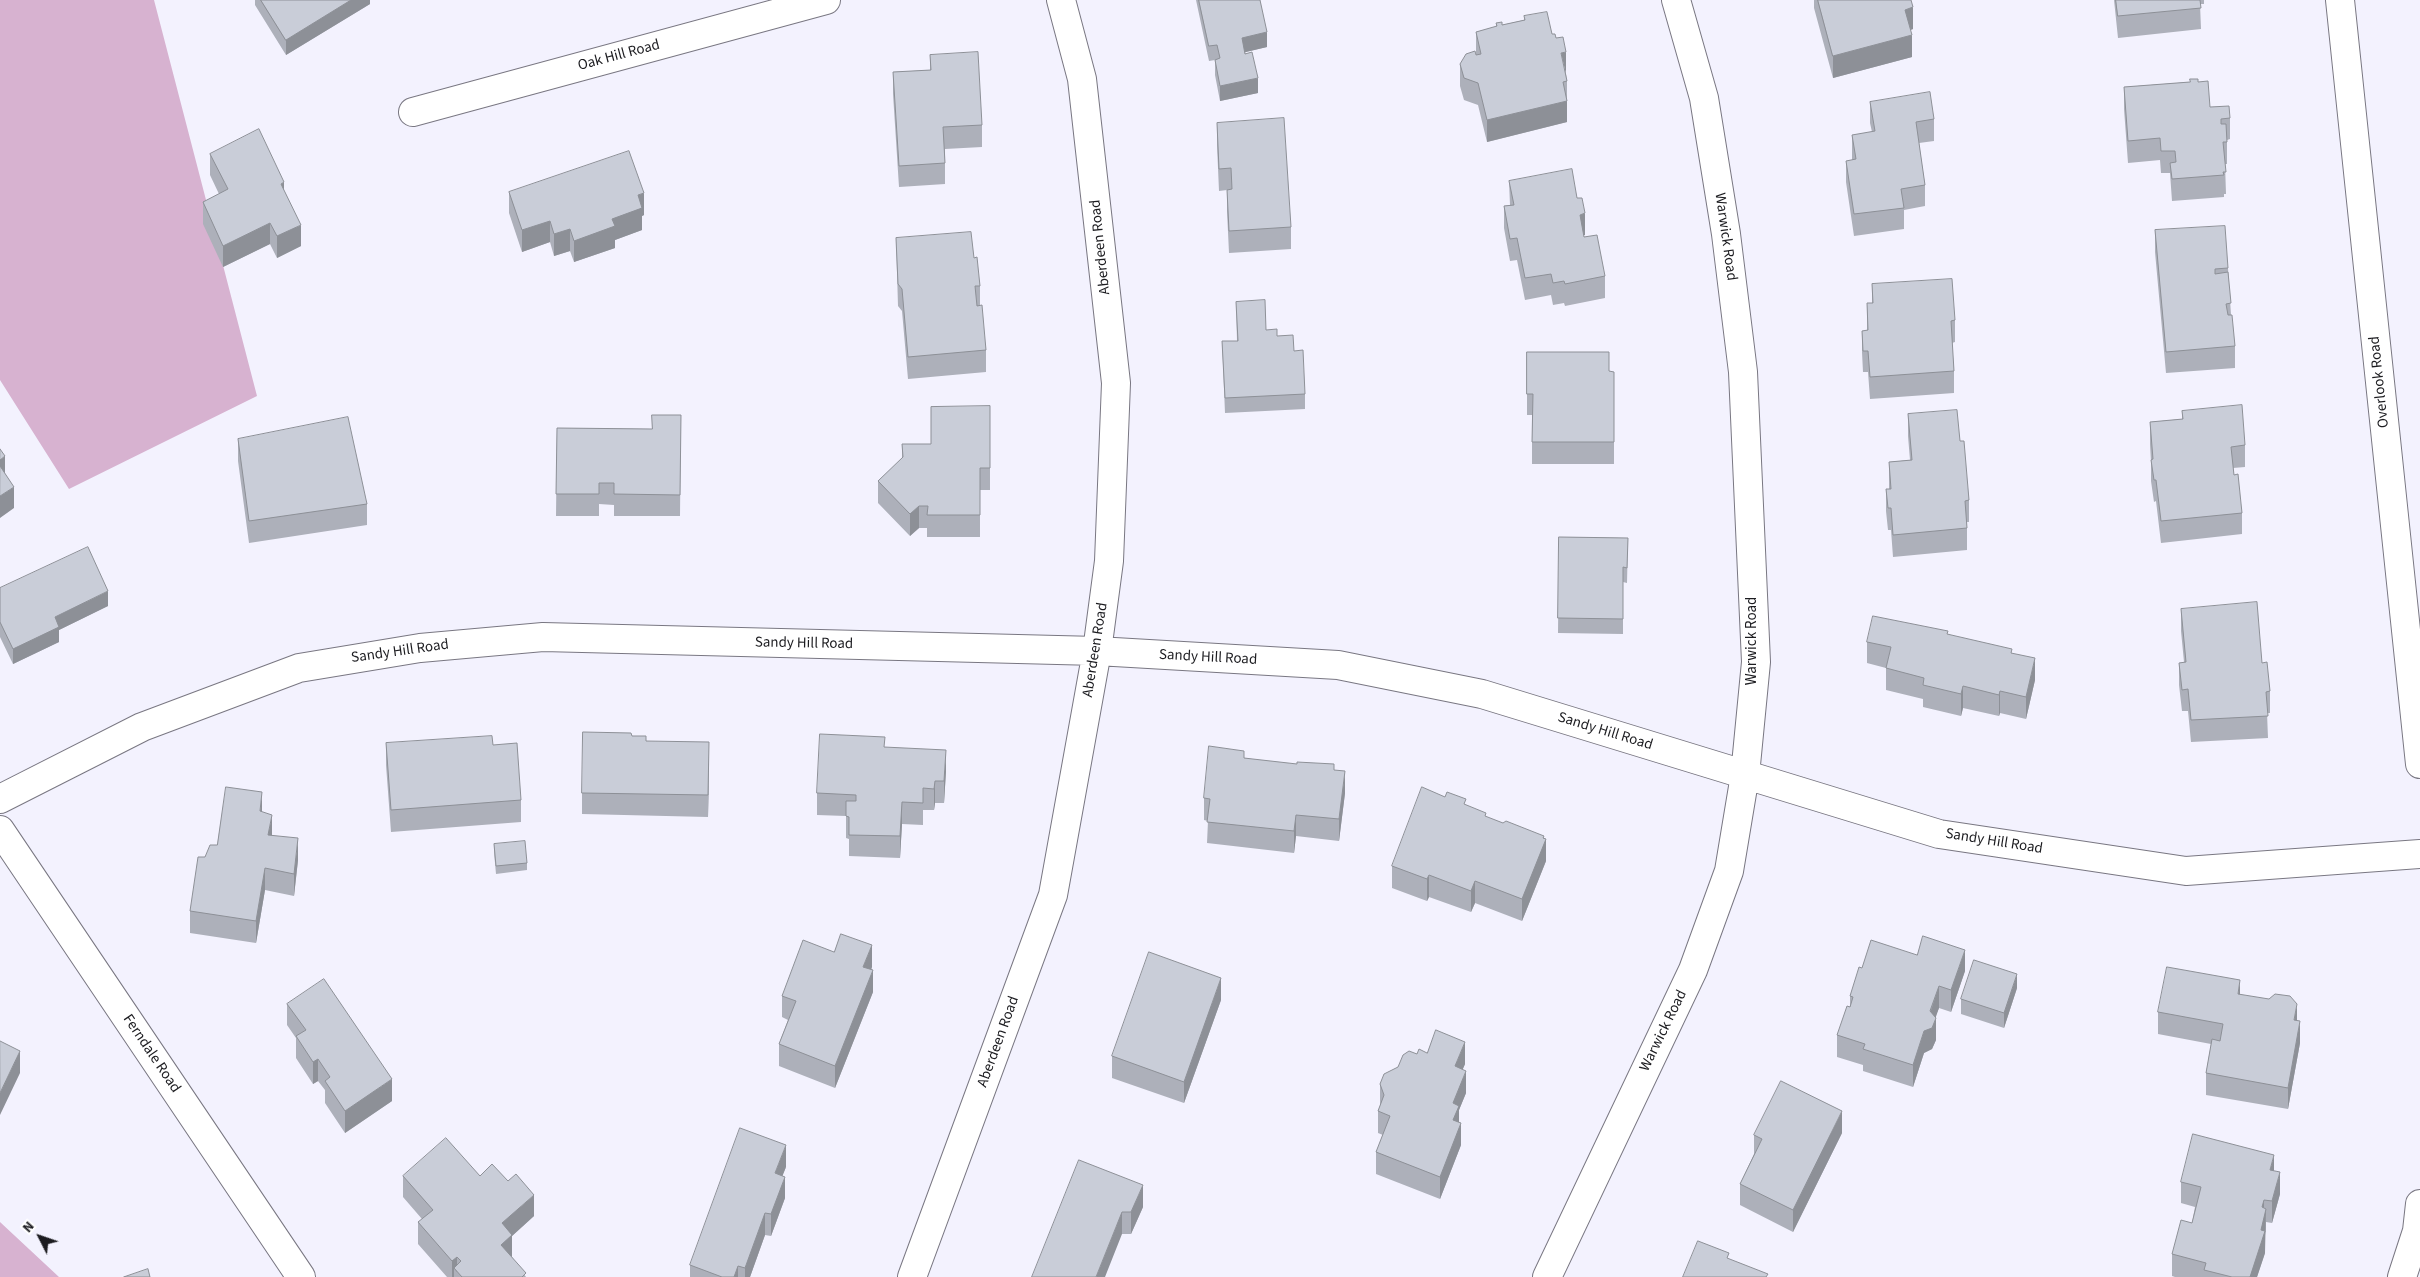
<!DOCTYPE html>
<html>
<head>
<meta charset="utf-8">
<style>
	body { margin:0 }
	#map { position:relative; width:2420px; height:1277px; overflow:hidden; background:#f3f2fe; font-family:"Source Sans 3",sans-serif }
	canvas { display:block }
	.north { position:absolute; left:15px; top:1212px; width:50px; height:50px; -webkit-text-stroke:4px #fff; paint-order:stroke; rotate:311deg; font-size:14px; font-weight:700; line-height:20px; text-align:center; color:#1c1c20 }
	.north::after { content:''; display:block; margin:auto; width:18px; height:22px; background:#1c1c20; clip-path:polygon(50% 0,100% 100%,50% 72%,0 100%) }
</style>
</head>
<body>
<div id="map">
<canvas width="2420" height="1277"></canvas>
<div class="north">N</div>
</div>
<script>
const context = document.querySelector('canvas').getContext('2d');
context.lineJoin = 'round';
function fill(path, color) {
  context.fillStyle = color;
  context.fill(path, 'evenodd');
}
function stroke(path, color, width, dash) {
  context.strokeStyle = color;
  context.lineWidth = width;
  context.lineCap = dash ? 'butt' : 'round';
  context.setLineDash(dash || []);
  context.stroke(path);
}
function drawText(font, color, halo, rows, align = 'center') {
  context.font = font + ' "Source Sans 3",sans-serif';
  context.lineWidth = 5;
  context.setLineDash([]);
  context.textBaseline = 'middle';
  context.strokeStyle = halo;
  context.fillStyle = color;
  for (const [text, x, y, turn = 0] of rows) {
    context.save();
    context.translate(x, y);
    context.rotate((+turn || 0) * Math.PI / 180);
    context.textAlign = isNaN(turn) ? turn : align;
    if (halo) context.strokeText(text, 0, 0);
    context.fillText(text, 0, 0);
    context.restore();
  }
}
const forest = new Path2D(`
	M0,0H154L257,396L69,489L0,380Z
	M0,1222L59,1277H0Z`);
const minor = new Path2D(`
	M2340,0L2420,764
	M413,112L826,0
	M0,799L142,727L299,668L420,648L543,637L1097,651L1338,665L1482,694L1939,834L2186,871L2420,854
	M0,830L301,1277
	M912,1277L1053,895L1097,651L1109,561L1116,383L1082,79L1061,0
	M1547,1277L1693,970L1729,871L1745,775L1756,662L1743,372L1726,234L1704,98L1676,0
	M2402,1277L2417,1231L2420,1204`);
const wall = new Path2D(`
	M255,0H370V4L286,55L255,5Z
	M1196,0H1260L1267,47L1245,52L1258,93L1220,101L1215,75V60L1209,61Z
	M1814,0H1911L1913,29L1910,30L1912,57L1833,78L1814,8Z
	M2114,0H2204V4H2200L2201,29L2118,38Z
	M1524,16L1552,34L1566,74L1567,81V122L1487,142L1478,105L1464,100L1460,86V64L1476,55V32L1496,27V23L1502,25L1524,20Z
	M930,55L982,125V147L945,149V184L899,187L893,94V72L930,70Z
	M2190,79L2198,82L2210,107L2230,118V139L2227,140V164H2225L2226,194H2224V197L2172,201L2170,173H2161L2160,160L2128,163L2124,109V87L2190,82Z
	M1870,102L1934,119V141L1919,143L1925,185V206L1904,210V229L1854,236L1846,182V161L1852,160V135L1872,132L1870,123Z
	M1217,123L1291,227V249L1229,253L1227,211V190L1219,191L1217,145Z
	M210,154L284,191L301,246L277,258L270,244L223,267L203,224V202L219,194L210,175Z
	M1509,181L1577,198L1585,235H1583L1584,237L1605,276V298L1565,306L1564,303L1553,305L1551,295L1525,300L1517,260L1510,261L1504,228V206L1510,205Z
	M509,192L644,215L642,216V230L615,240V248L574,262L570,251L554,256L550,242L522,252L509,213Z
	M2155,230L2228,268L2231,315L2235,346V368L2166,373L2155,252Z
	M896,238L974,258L980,286V306L986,350V372L908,379L902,311L898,306Z
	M1872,284L1955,320V342L1952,343L1954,371V393L1870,399L1868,372H1863L1862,352V331L1867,330V303H1872Z
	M1236,302L1266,330L1277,336L1305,394V409L1225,413L1222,341H1237Z
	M1527,352L1609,371L1614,372V464H1532V415H1527Z
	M990,406V490H980V537H927V528H919L910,536L878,503V481L902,459V444H931Z
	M2182,411L2245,445V467L2233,468L2234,475L2242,513V534L2161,543L2156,501L2154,502L2151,481V462L2150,444V422L2182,419Z
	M1908,414L1960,441L1969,500V522H1967V550L1893,557L1891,530H1888L1886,511V489H1889V462L1910,460L1908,436Z
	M681,415L680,516H614V505L599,504V516H556L557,428L652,429Z
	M238,439L367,504V525L249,543L238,461Z
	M1559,537L1628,538L1627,583L1623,582V634L1558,633Z
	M0,588L108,606L59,630V642L13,664L0,637Z
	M2181,609L2262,663L2270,691V713H2267L2268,738L2191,742L2188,711H2182L2179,685V663L2184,662L2181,631Z
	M1948,635L2012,653L2035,680L2026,719L2000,713L1999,716L1963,708L1961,716L1923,707V699L1886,690V668L1867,663V642Z
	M632,736L709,764L708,817L582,814V793Z
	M386,743L493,745L521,800V822L391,832L386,765Z
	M885,747L946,771L944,803H935L934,810H923V825L902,824L900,858L849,856V839L846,838V816L817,815V793Z
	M1244,758L1334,770L1345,793L1339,841L1296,836L1294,853L1207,843L1208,821L1204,820V798Z
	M1466,805L1486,817L1544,838L1546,861L1522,921L1475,903L1471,912L1429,897L1427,901L1392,888V866Z
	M262,812L272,835L298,860L294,896L265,890L256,943L190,933V911L205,857L217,845Z
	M494,844L527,863V870L496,874L494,852Z
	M872,967L871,970L873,992L835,1088L779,1066V1044L788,1020L782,1017V996Z
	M1862,968L1965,971L1951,1012L1939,1008L1935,1017L1936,1040L1932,1049L1924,1053L1913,1087L1863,1071V1065L1837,1057V1035L1850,1006V996Z
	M2017,988L2004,1028L1961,1014V999Z
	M2240,994L2297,1021L2300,1043L2288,1109L2206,1095V1073L2211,1044L2158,1034V1012Z
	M1221,1000L1184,1103L1112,1078V1056Z
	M287,1004L392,1101L345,1133L325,1103V1090L318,1081L313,1084L296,1058V1038L287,1025Z
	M1427,1053L1465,1064L1462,1070L1466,1093L1459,1110V1122L1461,1145L1440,1199L1376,1174V1152L1383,1135L1378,1133V1111L1380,1106V1084L1398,1067L1417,1054Z
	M1842,1133L1793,1232L1740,1205V1184L1754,1154V1135Z
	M1079,1160L1143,1207L1131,1234H1122Z
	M786,1167L782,1176L785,1198L771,1236L765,1235L750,1277H690V1265Z
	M2274,1171L2280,1194L2272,1223L2266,1222V1230L2265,1235V1253L2257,1277H2175L2172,1276V1254L2192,1223L2195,1207L2181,1203V1182Z
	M403,1176H480L534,1216L512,1236V1257L526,1277H447L418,1244V1222L422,1219L403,1197Z`);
const shadedWall = new Path2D(`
	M351,0H370V4L286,55V40Z
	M1913,7V29L1905,32V10Z
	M1267,32V47L1242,53V38Z
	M1912,35V57L1833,78V56Z
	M1566,52V74L1561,53Z
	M1258,78V93L1220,101V86Z
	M1567,101V122L1487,142V120Z
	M284,182V204L281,184Z
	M644,193V215L642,216V230L615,240V248L574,262V241L612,219L638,195Z
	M1585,213V235L1580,236V215Z
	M550,221V242L522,252V230Z
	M270,223V244L223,267V246Z
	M301,225V246L277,258V236Z
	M570,229V251L554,256V234Z
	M5,456V478L0,481V460Z
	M14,487V508L0,518V496Z
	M919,506V528L910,536V514Z
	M108,591V606L59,630V642L13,664V649L55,617Z
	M2035,658V680L2026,719V697Z
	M1963,686V708L1961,716V694Z
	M2000,691V713L1999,716V695Z
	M709,742V764L708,817V795Z
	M946,750V771L944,803V781Z
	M1345,771V793L1339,841V819Z
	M935,781V803L934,810V789Z
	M262,792V814L260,811Z
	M902,802V824L900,858V836Z
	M272,815V836L268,835Z
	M1296,815V836L1294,853V831Z
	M1544,836V842L1546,839V861L1522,921V899Z
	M298,838V860L294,896V874Z
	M265,868V890L256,943V921Z
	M1429,875V897L1427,901V879Z
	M1475,881V903L1471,912V891Z
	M872,945V967L863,989V967Z
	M1965,950V971L1951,1012V990Z
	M873,970V992L835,1088V1066Z
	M2017,974V988L2004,1028V1013Z
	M1221,978V1000L1184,1103V1082Z
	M2240,980V1002L2238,994Z
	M1939,986V1008L1932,1028L1936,1018V1040L1932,1049L1924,1053L1913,1087V1065Z
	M2297,1004V1026L2294,1020Z
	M2300,1021V1043L2288,1109V1088Z
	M1465,1042V1064L1455,1088V1066Z
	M20,1051V1073L0,1115V1093Z
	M318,1059V1081L313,1084V1062Z
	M1466,1071V1093L1459,1110V1127L1453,1142V1103Z
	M392,1079V1101L345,1133V1111Z
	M1842,1111V1133L1793,1232V1210Z
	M1461,1123V1145L1440,1199V1177Z
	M786,1145V1167L775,1195V1173Z
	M2274,1155V1177L2270,1170Z
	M2280,1172V1194L2272,1223V1201Z
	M785,1177V1198L771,1236V1214Z
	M1143,1185V1207L1131,1234V1212Z
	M534,1195V1216L512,1236V1256L501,1266L502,1223Z
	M2264,1200V1216L2266,1209L2265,1253L2257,1277H2250L2262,1207Z
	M1122,1212V1234L1105,1277H1096Z
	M765,1213V1235L750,1277H745V1268Z
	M457,1257V1272L454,1268V1277H452V1261Z
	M738,1266V1277H734Z`);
const building = new Path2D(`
	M261,0H351L286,40Z
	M1199,0H1260L1267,32L1242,38L1245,54L1252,52L1258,78L1220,86L1215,60L1220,58L1217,45L1209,46Z
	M1818,0H1911L1913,7L1905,10L1912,35L1833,56Z
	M2116,0H2200L2201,8L2118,16Z
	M1547,12L1552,34H1555L1556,38L1563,37L1566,52L1561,53L1567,81L1563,82L1567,101L1487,120L1478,83L1464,78L1460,64L1466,54L1475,51L1476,55L1481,54L1476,32L1497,26L1496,23L1502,22V25L1525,20L1524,16Z
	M978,52L982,125L943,127L945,163L899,166L893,72L931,70L930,55Z
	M2190,79H2198V82L2208,81L2210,107L2229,106L2230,118L2221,119V124H2226L2227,142H2223L2226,172H2223L2224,175L2172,179L2170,163L2176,162L2175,151H2161L2160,138L2128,141L2124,87L2190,82Z
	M1930,92L1934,119L1916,122L1925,185L1901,189L1904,208L1854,214L1846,161L1856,159L1852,135L1875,131L1870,102Z
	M1284,118L1291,227L1229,231L1227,190L1232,189L1231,168L1219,169L1217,123Z
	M259,129L284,182L281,184L301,225L277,236L270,223L223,246L203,202L228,189L210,154Z
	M629,151L644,193L638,195L642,208L612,219L615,226L574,241L570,229L554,234L550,221L522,230L509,192Z
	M1572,169L1577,198H1582L1585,213L1580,215L1584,237L1597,235L1605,276L1565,284L1564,281L1553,283L1551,274L1525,278L1517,238L1510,239L1504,206L1514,205L1509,181Z
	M2225,226L2228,268L2215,269V274L2228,272L2231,303L2226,304L2228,315H2232L2235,346L2166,352L2155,230Z
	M971,232L974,258L977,257L980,286H975L977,306L982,305L986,350L908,357L902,289L898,284L896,238Z
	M1952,279L1955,320L1951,321L1954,371L1870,377L1868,351H1863L1862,331L1868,330L1867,303H1873L1872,284Z
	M1265,300L1266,330L1277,329V336L1293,335L1294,351L1303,350L1305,394L1225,398L1222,341H1238L1236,302Z
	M1527,352H1609V371L1614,372V442H1532L1533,394H1527Z
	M2242,405L2245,445L2231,447L2234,475L2238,474L2242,513L2161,521L2156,480H2154L2151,460L2153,459L2150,422L2183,419L2182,411Z
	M990,406V468H980V515H927L928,506H919L910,514L878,481L903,457L902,444H931V407Z
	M1957,410L1960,441H1964L1969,500L1965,501L1967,528L1893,535L1891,508H1888L1886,489H1891L1889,462L1912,460L1908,414Z
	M652,415H681L680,495L614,494V483H599V494H556L557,428L652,429Z
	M348,417L367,504L249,521L238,439Z
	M0,449L5,456L0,460Z
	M0,466L14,487L0,496Z
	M1559,537L1628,538L1627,568L1623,567V619L1558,618Z
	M88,547L108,591L55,617L59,627L13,649L0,622V588Z
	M2257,602L2262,663L2267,662L2270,691L2266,692L2268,716L2191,720L2188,689L2182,690L2179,663L2186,662L2181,609Z
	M1873,616L1948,631L1947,634L2012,649L2011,653L2035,658L2026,697L2000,691L1999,695L1963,686L1961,694L1923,685L1924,678L1886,668L1891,647L1867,642Z
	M583,732L631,733L632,736H646V741L709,742L708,795L582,793Z
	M820,734L885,737L884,747L946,750L944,781H935L934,789L923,788V803L902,802L900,836L849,835V817L846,816V801H856V795L817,793Z
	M492,736L493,745L517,743L521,800L391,810L386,743Z
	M1209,746L1244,751V758L1297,764V762L1334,764V770L1345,771L1339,819L1296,815L1294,831L1207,822L1210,799L1204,798Z
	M226,787L262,792L260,811L272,815L268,835L298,838L294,874L265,868L256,921L190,911L198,857H205L210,845H217Z
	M1422,787L1445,797L1447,792L1466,799L1464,804L1486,813L1485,816L1503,823L1506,821L1544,836L1543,838L1546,839L1522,899L1475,881L1471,891L1429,875L1427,879L1392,866Z
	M525,841L527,863L496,866L494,844Z
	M841,934L872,945L863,967L873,970L835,1066L779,1044L796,1001L782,996L803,940L834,952Z
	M1923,936L1965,950L1951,990L1939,986L1930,1011L1936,1018L1932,1028L1924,1031L1913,1065L1863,1049L1865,1044L1837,1035L1847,1006L1850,1007L1853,997L1850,996L1859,967L1862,968L1871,940L1917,955Z
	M1149,952L1221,978L1184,1082L1112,1056Z
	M1974,960L2017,974L2004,1013L1961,999Z
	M2167,967L2240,980L2238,994L2269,999L2275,994L2290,996L2297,1004L2294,1020L2300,1021L2288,1088L2206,1073L2212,1039L2220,1041L2223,1024L2158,1012Z
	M324,979L392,1079L345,1111L325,1081L330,1077L318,1059L313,1062L296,1036L306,1030L287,1004Z
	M1436,1030L1465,1042L1455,1066L1466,1071L1453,1103L1459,1106L1453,1120L1461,1123L1440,1177L1376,1152L1390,1116L1378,1111L1384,1095L1380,1084L1384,1074L1398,1067L1403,1055L1409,1051L1417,1054L1419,1049L1427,1053Z
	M0,1041L20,1051L0,1093Z
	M1781,1081L1842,1111L1793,1210L1740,1184L1762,1139L1754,1135Z
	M740,1128L786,1145L775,1173L785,1177L771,1214L765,1213L745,1268L738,1266L734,1277H722L690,1265Z
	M2193,1134L2274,1155L2270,1170L2280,1172L2272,1201L2264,1200L2262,1207L2266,1209L2261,1230L2265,1231L2250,1277H2232L2204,1270L2206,1263L2172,1254L2181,1220L2192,1223L2201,1187L2181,1182Z
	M446,1138L480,1176L492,1164L508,1181L516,1174L534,1195L502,1223L512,1235L501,1245L526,1273L522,1277H462L454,1268L461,1261L457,1257L452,1261L418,1222L433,1210L403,1176Z
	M1079,1160L1143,1185L1131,1212H1122L1096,1277H1032Z
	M1698,1241L1729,1253L1727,1258L1768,1274L1766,1277H1683Z
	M148,1269L150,1277H124Z`);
const streetNames = [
	["Oak Hill Road",619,56,-15],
	["Warwick Road",1725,237,82],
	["Aberdeen Road",1101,247,-96],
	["Overlook Road",2380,382,-96],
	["Warwick Road",1753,641,-90],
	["Sandy Hill Road",804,644,1],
	["Aberdeen Road",1096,650,-81],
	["Sandy Hill Road",400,652,-8],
	["Sandy Hill Road",1208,658,3],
	["Sandy Hill Road",1605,732,17],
	["Sandy Hill Road",1994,842,9],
	["Warwick Road",1664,1031,-64],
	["Aberdeen Road",999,1042,-70],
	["Ferndale Road",151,1054,56]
];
fill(forest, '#d7b2d0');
stroke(minor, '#797782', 30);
stroke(minor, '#fff', 28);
fill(wall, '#adb0ba');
fill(shadedWall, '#8d9097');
fill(building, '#c9cdd8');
stroke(building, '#8d9097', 1);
drawText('15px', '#1c1c20', '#fff', streetNames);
</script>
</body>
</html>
